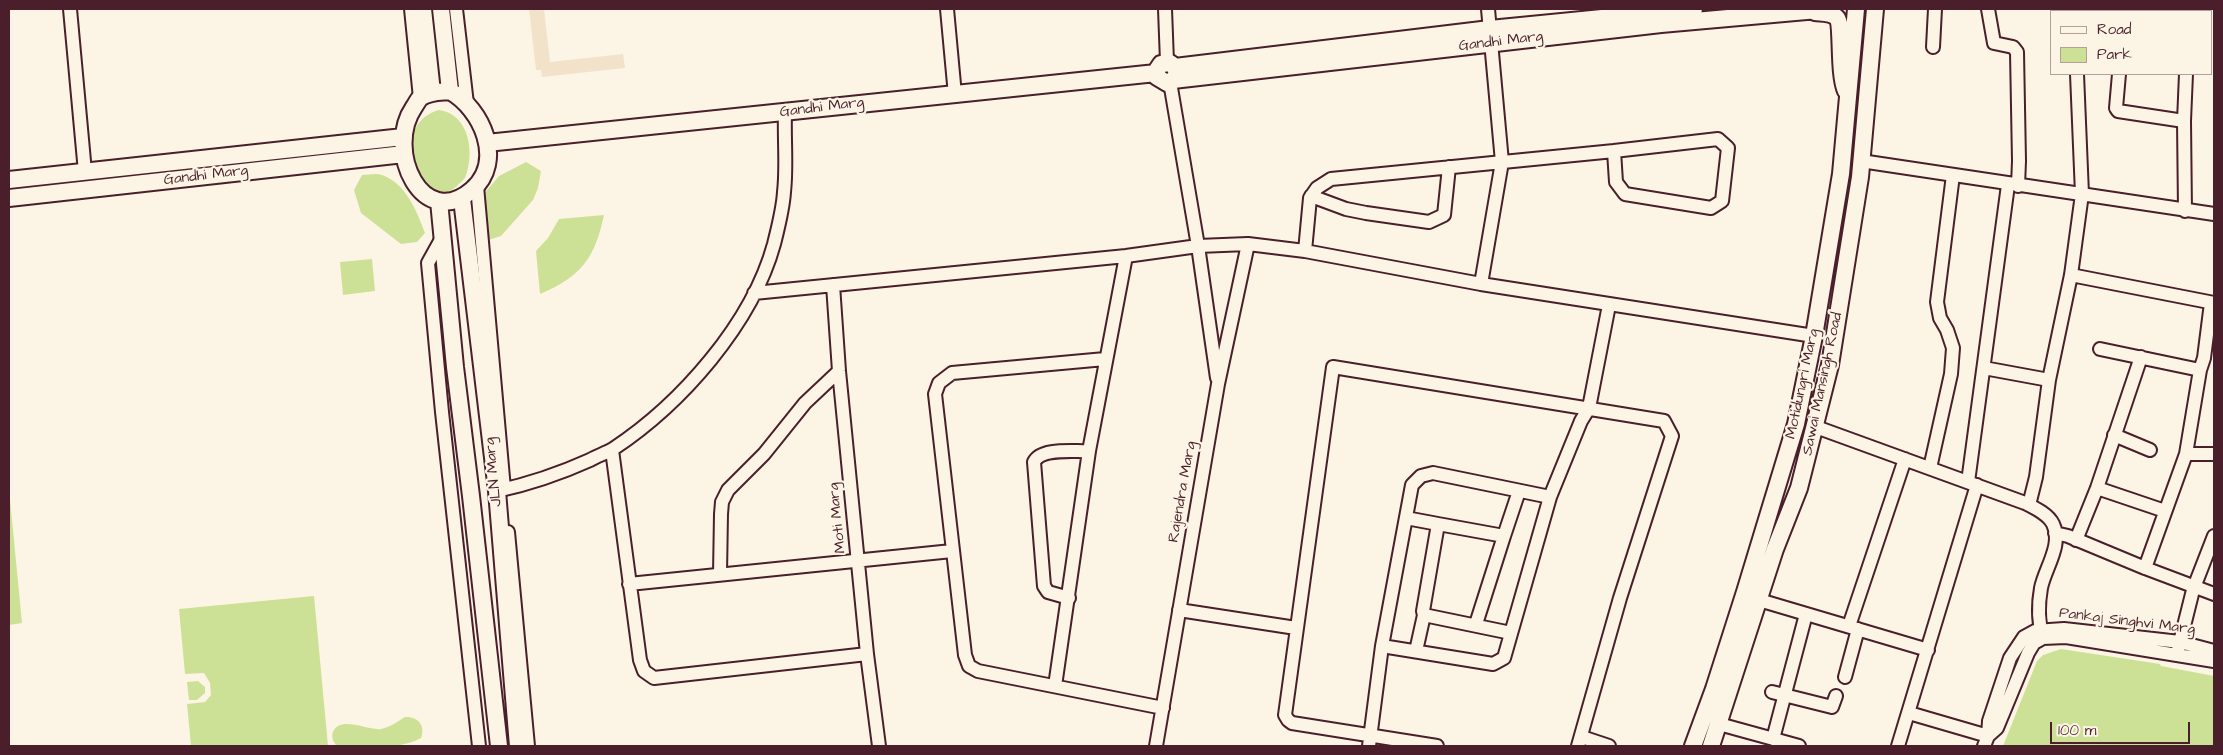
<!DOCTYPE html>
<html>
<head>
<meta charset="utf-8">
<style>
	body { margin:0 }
	#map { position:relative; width:2223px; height:755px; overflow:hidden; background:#fcf5e5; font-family:"Architects Daughter",sans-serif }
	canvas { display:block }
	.frame { position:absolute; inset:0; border:10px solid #4a1f2b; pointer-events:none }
	.legend { position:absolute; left:2050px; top:10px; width:162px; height:65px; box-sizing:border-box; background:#fcf5e5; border:1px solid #b59f9b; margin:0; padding:6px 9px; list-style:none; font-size:15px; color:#4a1f2b }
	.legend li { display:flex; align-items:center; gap:10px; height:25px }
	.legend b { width:25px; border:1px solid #b59f9b }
	.scale { position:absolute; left:2050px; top:722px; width:140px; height:22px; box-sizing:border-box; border:2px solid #4a1f2b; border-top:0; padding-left:6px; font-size:15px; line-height:18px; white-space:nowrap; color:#4a1f2b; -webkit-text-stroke:4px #fcf5e5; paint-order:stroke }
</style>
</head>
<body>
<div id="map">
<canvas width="2223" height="755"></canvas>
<div class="frame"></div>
<ul class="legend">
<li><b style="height:6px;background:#fcf5e5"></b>Road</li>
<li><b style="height:14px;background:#cde196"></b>Park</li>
</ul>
<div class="scale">100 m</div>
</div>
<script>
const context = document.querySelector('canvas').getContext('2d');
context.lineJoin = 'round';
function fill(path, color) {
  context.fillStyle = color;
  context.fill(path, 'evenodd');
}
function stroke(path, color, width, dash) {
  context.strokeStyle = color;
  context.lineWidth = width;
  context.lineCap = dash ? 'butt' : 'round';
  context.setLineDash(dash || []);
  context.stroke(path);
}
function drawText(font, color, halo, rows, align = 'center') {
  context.font = font + ' "Architects Daughter",sans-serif';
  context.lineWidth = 4.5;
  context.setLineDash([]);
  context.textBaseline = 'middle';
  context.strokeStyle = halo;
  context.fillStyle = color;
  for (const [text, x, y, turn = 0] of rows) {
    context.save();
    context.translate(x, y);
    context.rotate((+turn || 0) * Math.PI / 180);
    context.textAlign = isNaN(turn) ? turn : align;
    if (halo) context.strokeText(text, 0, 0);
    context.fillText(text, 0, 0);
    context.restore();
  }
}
const built = new Path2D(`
	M529,9H544L550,62L623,54L625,68L542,77L541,70H536Z`);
const green = new Path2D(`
	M439,110C470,114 475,154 465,178C460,183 454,190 447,192C415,200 390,123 439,110Z
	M526,162L541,171L538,188L533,200L501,236L485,241L482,196L499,176Z
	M362,175C368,175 376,173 382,175C406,183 417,212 425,233L417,242L401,244L361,213L354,190Z
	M604,215C595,258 581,277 540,294L536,251L548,238L559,219Z
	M372,259L375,291L343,295L340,262Z
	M9,489L22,623L9,625Z
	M314,596L328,746H191L187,704L205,702L211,695L210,683L204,673L185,674L179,609Z
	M2061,649L2160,664L2161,666L2214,676V746H2003L2037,661L2043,655Z
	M198,681L205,687V693L197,700H189L187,682Z
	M405,717C418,716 426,726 421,738C397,751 364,746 337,746C333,742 331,737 333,732C340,715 368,731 381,729C390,727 397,722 405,717Z`);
const minor = new Path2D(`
	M70,9L85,172
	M411,9L420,98
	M456,9L467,104
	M947,9L955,95
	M1165,9L1167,62
	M1988,9L1994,43L2013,47L2017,52L2019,161L2018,186
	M2073,9V11
	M2124,11L2125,9
	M2189,11V9
	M1933,47L1935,9
	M2119,74L2116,108L2118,111L2184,121
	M1170,82L1198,246L1217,378
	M1861,161L2214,214
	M477,186L504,489
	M1311,196L1346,209L1366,213L1429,222L1444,215L1449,167
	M2185,211L2184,121L2186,74
	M443,236L428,263L442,412L479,746
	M1305,251L1310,198L1317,188L1331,179L1614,151L1616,182L1625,194L1711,208L1722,201L1728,148L1718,139L1614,151
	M2071,275L2214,303
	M1481,284L1502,162L1488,9
	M833,285L839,371L867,654L879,746
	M754,293L1126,256L1198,246L1248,244L1305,251L1481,284L1814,336
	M2100,349L2200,370L2204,358L2211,303
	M1105,359L952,373L939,383L935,394L965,655L969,666L978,671L1163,708
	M1984,368L2049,380
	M1816,427L2025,503C2035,508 2048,514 2053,524C2063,545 2045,568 2041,588C2038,605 2038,622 2043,638
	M2114,435L2150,450
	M612,450L640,660L644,671L654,678L867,654
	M2186,454L2200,370
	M1930,468L1951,374L1953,348L1947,330L1940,318L1937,302L1953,175
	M1968,482L2008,185
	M2097,488L2165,511
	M497,491C529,484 559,474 590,460C597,456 606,453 613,449C681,404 752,324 774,244C778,228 783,209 784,192C787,166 784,139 785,113
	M2029,505L2036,477L2049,380L2071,275L2082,194L2077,74
	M1406,518L1438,524L1423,611L1424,615L1511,633
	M1438,524L1504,536L1519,491
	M508,532L528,746
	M2055,533L2068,536L2145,568L2214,594
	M2076,540L2097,488L2141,357
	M2145,568L2186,454H2214
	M720,574L721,514L722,502L728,490L764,454L805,403L839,371
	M629,584L952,551
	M1069,598L1048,592L1044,586L1034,462C1041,447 1075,452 1089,451
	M1759,600L1928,650
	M1179,610L1296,628
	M1476,624L1504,536
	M1849,626L1905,459
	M1382,646L1493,664L1504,658L1550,497L1581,421L1589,408L1609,305
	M2178,650L2193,590L2214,536
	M1416,651L1424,615
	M1845,677L1858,629
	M1055,686L1089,451L1126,256
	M1772,692L1832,707L1836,696
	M1909,713L1988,736
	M1719,724L1799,746
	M1988,736L1997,728L2028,653L2034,643L2043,638L2066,637L2214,661
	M1582,737L1609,746
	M1773,739L1806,614
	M1156,746L1218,384L1248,244
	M1369,746L1382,646L1412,485L1421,476L1433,473L1550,497
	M1437,746L1292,723L1288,720L1285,715L1333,367L1664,421L1672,436L1620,598L1578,746
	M1898,746L1977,485
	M1984,746L1988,736L1989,721L2010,658L2024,637L2035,631L2064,629L2180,642L2214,651`);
const major = new Path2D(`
	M423,9L432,92
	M441,9L450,91
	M1815,12C1822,13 1832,12 1837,18C1843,25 1838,73 1846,91
	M1175,67L1490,29L1694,9
	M1173,80L1177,74L1175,67L1170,63L1161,64L1157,70V77L1167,83L1173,80L1661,24L1829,9
	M450,91C482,109 505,161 472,190C423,232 384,151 414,107C416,104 418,100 420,98C429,91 440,92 450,91Z
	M487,143L1156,73
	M9,180L403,137
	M9,198L404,154
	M462,199L497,491L518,746
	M439,201L455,367L471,496L499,746
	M1693,746L1714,689L1745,592L1796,424L1814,336L1841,174L1856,9
	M1711,746L1775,549L1799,488L1830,365L1860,177L1875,9`);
const streetNames = [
	["Gandhi Marg",1501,42,-7],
	["Gandhi Marg",822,108,-7],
	["Gandhi Marg",206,176,-7],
	["Motidungri Marg",1803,384,-78],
	["Sawai Mansingh Road",1823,384,-78],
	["JLN Marg",494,472,-96],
	["Rajendra Marg",1183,492,-80],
	["Moti Marg",838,518,-96],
	["Pankaj Singhvi Marg",2127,622,7]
];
fill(built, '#f2e2ca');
fill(green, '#cde196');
stroke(minor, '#4a1f2b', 16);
stroke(major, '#4a1f2b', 20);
stroke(minor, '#fcf5e5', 12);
stroke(major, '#fcf5e5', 16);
drawText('15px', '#4a1f2b', '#fcf5e5', streetNames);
</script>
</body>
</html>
